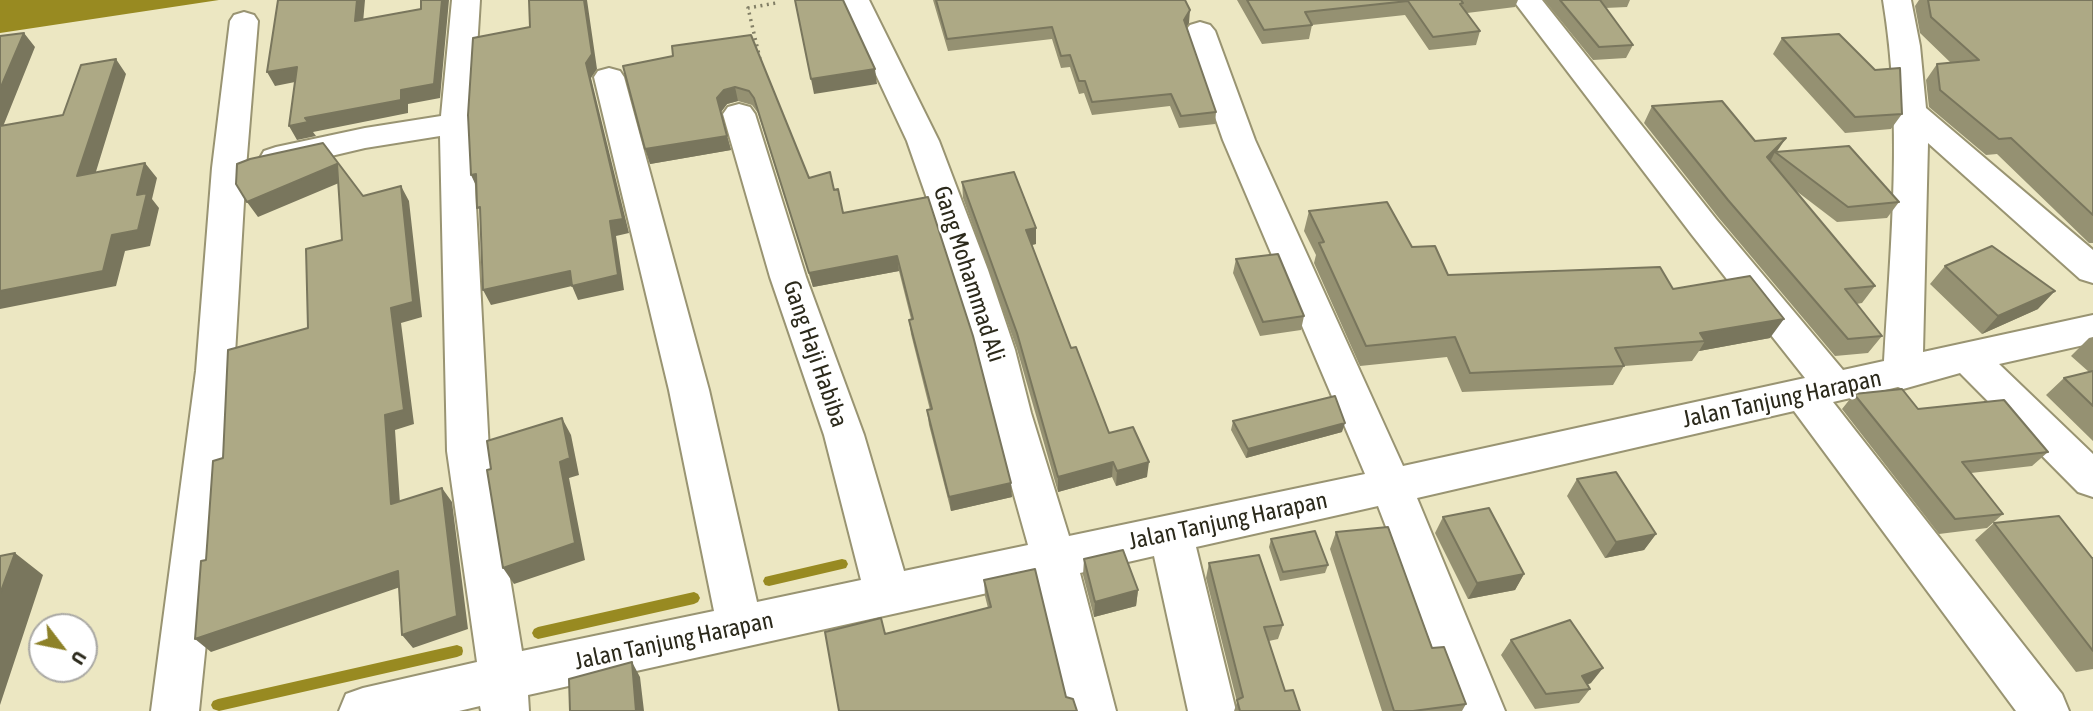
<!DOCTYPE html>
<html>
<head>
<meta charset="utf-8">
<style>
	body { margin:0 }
	#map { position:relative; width:2093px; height:711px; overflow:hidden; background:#ece7c2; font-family:"Asap Condensed",sans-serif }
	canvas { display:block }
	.north { position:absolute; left:28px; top:613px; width:70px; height:70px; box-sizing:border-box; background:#fff; border:2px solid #aaa9a4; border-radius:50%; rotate:122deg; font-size:19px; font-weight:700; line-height:28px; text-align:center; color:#2b291b }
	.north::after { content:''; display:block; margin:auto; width:24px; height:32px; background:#8d8128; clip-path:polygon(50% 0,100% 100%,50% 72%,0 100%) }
</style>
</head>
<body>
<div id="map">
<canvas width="2093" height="711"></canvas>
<div class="north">U</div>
</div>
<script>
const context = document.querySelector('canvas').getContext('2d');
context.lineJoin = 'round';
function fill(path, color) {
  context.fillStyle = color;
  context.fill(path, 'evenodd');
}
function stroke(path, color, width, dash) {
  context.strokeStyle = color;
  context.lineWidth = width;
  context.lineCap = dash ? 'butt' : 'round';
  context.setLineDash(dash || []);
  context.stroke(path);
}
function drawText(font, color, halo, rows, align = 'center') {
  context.font = font + ' "Asap Condensed",sans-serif';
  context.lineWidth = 5;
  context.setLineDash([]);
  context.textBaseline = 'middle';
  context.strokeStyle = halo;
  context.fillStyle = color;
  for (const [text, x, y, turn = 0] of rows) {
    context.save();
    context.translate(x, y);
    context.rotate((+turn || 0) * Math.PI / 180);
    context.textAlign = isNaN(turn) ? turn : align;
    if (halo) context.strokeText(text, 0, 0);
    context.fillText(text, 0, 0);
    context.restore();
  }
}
const water = new Path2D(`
	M0,0H219L0,33Z`);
const stream = new Path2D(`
	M842,559L846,560L848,564L846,568L842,569L769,586L765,585L763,581L765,577L769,576Z
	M694,592L698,594L700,598L698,602L694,604L538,639L534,637L532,633L534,629L538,627Z
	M457,645L462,647L463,651L462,655L457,657L219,711L213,709L211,705L213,701L218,699Z`);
const path = new Path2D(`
	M760,59L748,8L776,3L775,0`);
const street = new Path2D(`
	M452,0H480L472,130L489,451L522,651L714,611L669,390L594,77L598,71L609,68L620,71L624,77L709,390L757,602L861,580L824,435L770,277L723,114L728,107L739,104L750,107L755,114L806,277L864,435L904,571L1028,545L991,413L977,350L952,270L907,141L841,0H869L939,141L988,270L1015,350L1031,413L1069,536L1365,474L1223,140L1185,31L1190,25L1200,22L1210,25L1215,31L1255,140L1403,466L1805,378L1692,235L1513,0H1542L1716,219L1843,370L1884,361C1891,239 1903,121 1883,0H1911L1920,46L1926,108L2093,250V283L2080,279L1928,143L1923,352L2093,315V343L1999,364L2093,454V497L2078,492L1960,373L1903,389L1898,387L1833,402L2062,694L2069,711H2016L1794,411L1417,498L1505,711H1457L1378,506L1196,547L1236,711H1188L1154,556L1080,573L1116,711H1068L1037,582L528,695L529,711H481L480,706L459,711H339L346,694L363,688L477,662L447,451L440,136L365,148L276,169L264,165L260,158L264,151L276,147L365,128L441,116Z
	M244,12L254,15L258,21L246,168L234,371L199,711H151L196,371L212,168L230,21L234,15Z`);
const wall = new Path2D(`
	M933,0H1185L1189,23L1186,27L1216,112L1215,124L1179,128L1170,106L1092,115L1084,93L1079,94L1070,67L1061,68L1052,39L948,51Z
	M1237,0H1518L1515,7L1467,13L1480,31L1476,45L1429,50L1405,15L1312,25L1309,39L1262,44Z
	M1544,0H1630L1627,7L1605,8L1633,45L1626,58L1593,60Z
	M1919,0H2093V243H2089L1997,154L1986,155L1929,107L1926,80L1937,64L1951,63L1920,33L1915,6Z
	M751,35L809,178L834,190L843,213L928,197L1012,497L951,511L929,425L927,410H930L911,334L909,320L911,319L899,271L813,287L758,113L752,105L738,101L727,104L721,112L731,150L650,164L673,56Z
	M1782,38L1902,114L1891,129L1845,133L1773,54Z
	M1652,106L1755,141L1777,152L1899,202L1887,218L1837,222L1795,190L1875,286L1862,303L1856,304L1882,336L1868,353L1835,356L1718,217L1644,123Z
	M962,182L1036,228V244L1032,245L1071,348L1109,433L1147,477L1116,486L1112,477L1058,492L1017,349L963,198Z
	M1309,211L1412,247L1448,275L1673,289L1770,338L1699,351L1692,361L1624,366L1613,385L1462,392L1447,357L1360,366L1314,263L1316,255L1304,231Z
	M1236,259L1304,316L1301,330L1260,336L1233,273Z
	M1945,266L2038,309L1982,334L1930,284Z
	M2093,337V441L2046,395L2064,378L2089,372L2071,356L2089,338Z
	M1854,394L1918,409L2048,452L2032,466L1971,473L2003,514L1987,528L1939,534L1842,409Z
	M1233,421L1342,432L1246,458L1231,430Z
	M1577,479L1656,534L1644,550L1605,558L1567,496Z
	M1443,517L1524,574L1515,590L1468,599L1435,533Z
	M1994,523L2093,558V669L2076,672L1975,540Z
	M1336,532L1432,648L1466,704L1462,711H1382L1330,549Z
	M1271,539L1328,565L1325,573L1280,581L1269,547Z
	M1084,559L1138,590L1136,606L1094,617L1083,575Z
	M1209,563L1283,625L1278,639L1269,641L1285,691L1300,711H1234L1237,702L1206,578Z
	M984,580L1066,697L885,634L988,608L985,596Z
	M1511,640L1591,683L1588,684L1590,689L1579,703L1535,709L1501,655Z`);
const shadedWall = new Path2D(`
	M357,0H365L362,34L355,21Z
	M442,0H449L440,98L408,104V113L313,132L316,136L297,140L289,126L305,118L401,90Z
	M584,0H587L597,69L591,78L629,233L616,236L624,290L578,300L572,286L491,305L483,290L610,221L586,63Z
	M1190,10L1189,23L1183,32L1184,20Z
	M24,33L35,47L0,134V89Z
	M116,59L126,74L90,191L77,176Z
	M297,67L305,80L275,86L267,72Z
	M875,69L877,84L814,94L811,79Z
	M735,87L738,101L727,104L721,112L717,98L724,90Z
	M727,136L731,150L650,164L645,149Z
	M1786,138L1776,153L1775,152L1771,160L1757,174L1767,157Z
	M145,163L157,178L152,199L159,208L150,246L125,251L116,286L0,309V291L112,235L137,195Z
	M337,164L346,180L258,217L247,202Z
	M476,174L478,190L471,175Z
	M401,186L409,201L422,317L401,323L414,424L395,430L401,518L391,504L385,415L391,308Z
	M1036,228V244L1026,246V230Z
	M897,256L899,271L813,287L809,273Z
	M2055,291L2038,309L1982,334L1998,316Z
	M1784,319L1770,338L1699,351L1705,341L1700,333Z
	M562,418L571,435L579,475L569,478L585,560L514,584L503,568L560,462Z
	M1345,423L1342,432L1246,458L1248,449Z
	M1113,462L1112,477L1058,492V477Z
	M1149,462L1147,477L1116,486L1117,471Z
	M1011,483L1012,497L951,511L949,497Z
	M442,488L452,502L468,629L413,648L402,635Z
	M1656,534L1644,550L1605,558L1616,542Z
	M15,553L43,575L0,705V594Z
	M398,571L409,584L211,652L195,639Z
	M1524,574L1515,590L1468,599L1477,583Z
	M1138,590L1136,606L1094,617L1095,602Z
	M632,662L640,677L644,711H636Z
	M1603,668L1591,683L1570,691L1582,676Z`);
const building = new Path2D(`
	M278,0H357L355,21L421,9V0H442L434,84L401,90V100L305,118L308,122L289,126L297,67L267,72Z
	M529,0H584L592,54L586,63L623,219L610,221L618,275L572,286L570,271L483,290L480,207L477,208L476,174L471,175L468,115L473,38L530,27Z
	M795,0H843L875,69L811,79Z
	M936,0H1185L1190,10L1184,20L1216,112L1181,116L1171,94L1092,102L1085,81H1079L1070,55L1061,56L1052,27L947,39Z
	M1247,0H1461L1463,3L1460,4L1480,31L1433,37L1408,1L1305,12L1312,25L1264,30Z
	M1560,0H1600L1633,45L1599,47Z
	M1928,0H2093V215L2011,138L1999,139L1940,90L1937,64L1979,60L1931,17Z
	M24,33L0,89V36Z
	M1839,34L1875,70L1900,68L1902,114L1855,117L1782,38Z
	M751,35L809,178L830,172L834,190L838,189L843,213L928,197L973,336L1011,483L949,497L927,410L932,409L909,320L913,319L897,256L809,273L754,98L749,91L735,87L724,90L717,98L727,136L645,149L623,66L673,56L672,46Z
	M116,59L77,176L145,163L137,195L147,193L138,230L112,235L103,271L0,291V126L63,115L81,65Z
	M1722,101L1755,141L1786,138L1767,157L1875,286L1845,289L1882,336L1848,339L1728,200L1652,106Z
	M323,143L363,196L401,186L413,302L391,308L404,410L385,415L391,504L442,488L457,616L402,635L398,571L195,639L201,561L206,560L213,461L223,458L228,350L308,328L306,249L342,240L337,164L247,202L236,184L237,164L250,159Z
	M1849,146L1899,202L1848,207L1775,152Z
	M1014,172L1036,228L1026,230L1071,348L1076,347L1109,433L1133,427L1149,462L1117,471L1113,462L1058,477L1017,333L962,182Z
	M1387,202L1412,247L1435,246L1448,275L1660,267L1673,289L1750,276L1784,319L1700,333L1705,341L1615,348L1624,366L1470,373L1455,337L1366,346L1319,243L1324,242L1309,211Z
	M1992,246L2055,291L1998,316L1945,266Z
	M1278,254L1304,316L1263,322L1236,259Z
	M2093,371V406L2064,378Z
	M1902,389L1918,409L2004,400L2048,452L1962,462L2003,514L1955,519L1854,394Z
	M1335,396L1345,423L1248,449L1233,421Z
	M562,418L570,458L560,462L575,543L503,568L487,470L491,469L487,441Z
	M1616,472L1656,534L1616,542L1577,479Z
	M1489,508L1524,574L1477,583L1443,517Z
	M2059,516L2092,558H2093V651L1994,523Z
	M1388,527L1432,648L1444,647L1466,704L1413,711H1394L1336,532Z
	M1315,531L1328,565L1283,572L1271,539Z
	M1123,550L1138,590L1095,602L1084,559Z
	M15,553L0,594V556Z
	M1259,555L1283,625L1264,627L1285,691L1293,690L1300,711H1240L1237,700L1243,697L1209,563Z
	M1035,569L1066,697L1073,699L1077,711H839L825,632L881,618L885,634L991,607L984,580Z
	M1570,620L1603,668L1582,676L1590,689L1546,694L1511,640Z
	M632,662L636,711H570L569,679Z`);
const streetNames = [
	["Gang Mohammad Ali",969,274,72],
	["Gang Haji Habiba",815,354,71],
	["Jalan Tanjung Harapan",1782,399,-12],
	["Jalan Tanjung Harapan",1228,521,-12],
	["Jalan Tanjung Harapan",674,641,-12]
];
fill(water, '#988a21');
fill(stream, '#988a21');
stroke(street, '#999472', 4);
stroke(path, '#827f66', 3.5, [2, 4.5]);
fill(street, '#fff');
fill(wall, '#959172');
fill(shadedWall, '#79765d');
fill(building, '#ada985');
stroke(building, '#79765d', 2);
drawText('24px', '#2b291b', '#fff', streetNames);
</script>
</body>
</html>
